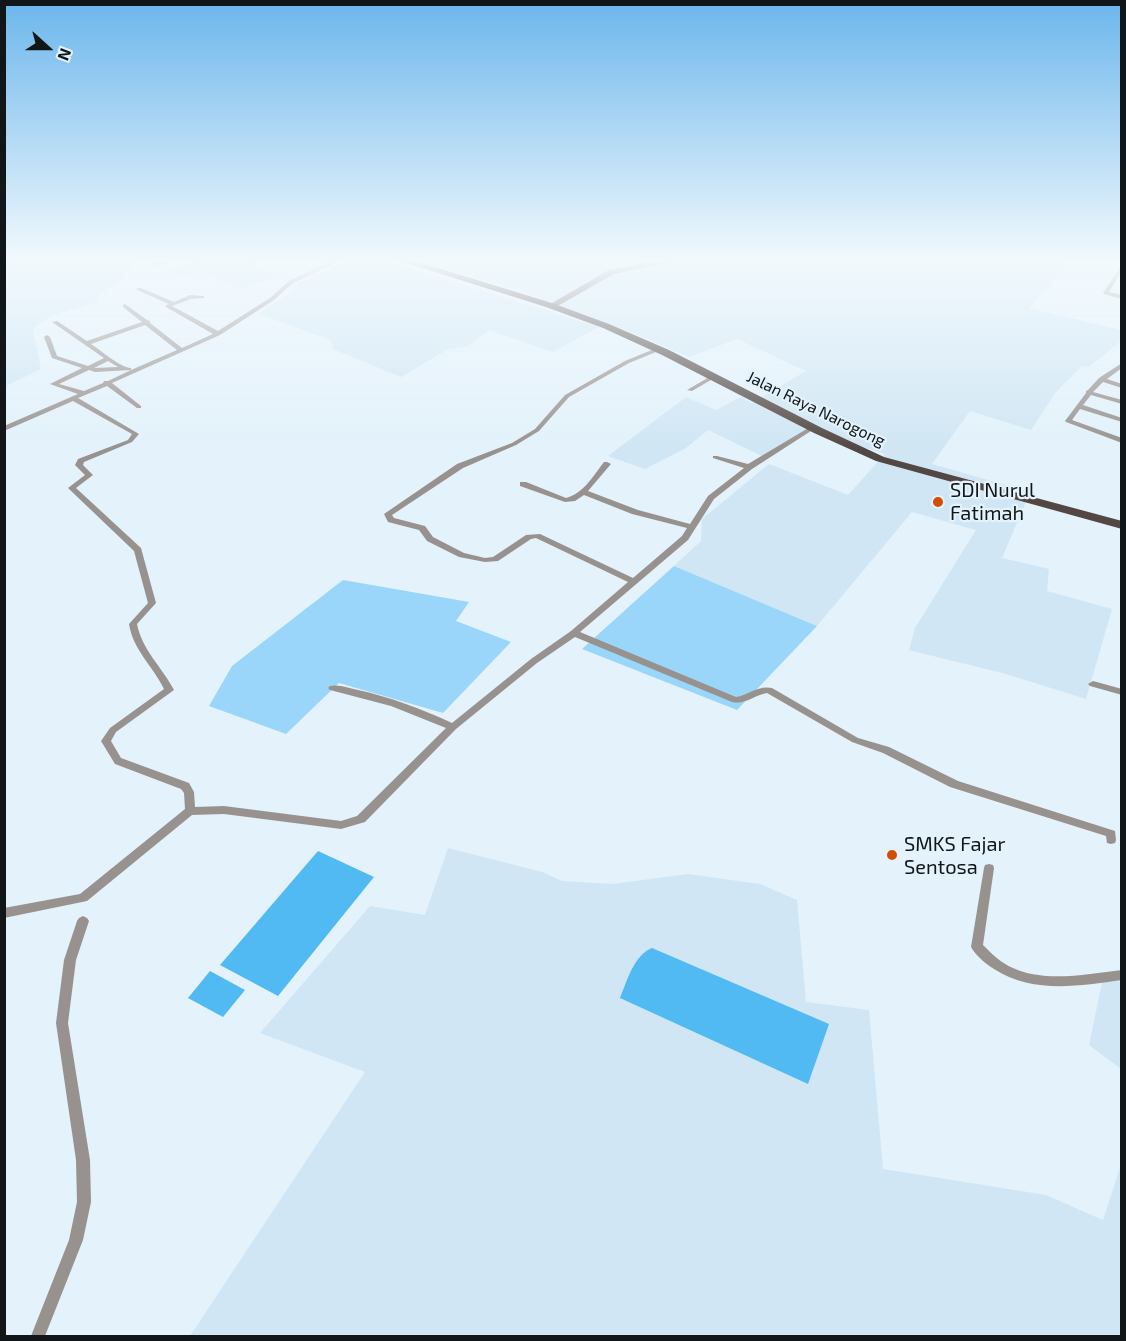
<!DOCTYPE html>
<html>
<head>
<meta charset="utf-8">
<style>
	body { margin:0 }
	#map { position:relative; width:1126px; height:1341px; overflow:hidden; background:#e3f2fb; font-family:"Exo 2",sans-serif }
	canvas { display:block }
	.frame { position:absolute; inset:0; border:6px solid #111619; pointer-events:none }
	.north { position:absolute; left:18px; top:18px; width:60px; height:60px; -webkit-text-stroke:4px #e3f2fb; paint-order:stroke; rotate:111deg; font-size:16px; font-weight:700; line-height:24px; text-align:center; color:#111619 }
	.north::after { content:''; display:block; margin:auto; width:21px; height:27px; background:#111619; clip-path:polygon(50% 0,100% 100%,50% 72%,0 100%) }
</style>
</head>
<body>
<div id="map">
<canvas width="1126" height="1341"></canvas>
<div class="frame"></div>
<div class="north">N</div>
</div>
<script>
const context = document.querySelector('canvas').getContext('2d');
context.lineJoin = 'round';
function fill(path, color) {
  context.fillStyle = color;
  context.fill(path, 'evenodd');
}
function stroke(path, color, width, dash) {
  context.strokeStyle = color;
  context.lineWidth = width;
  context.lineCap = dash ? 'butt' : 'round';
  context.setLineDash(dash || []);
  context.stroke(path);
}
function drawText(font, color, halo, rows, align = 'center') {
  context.font = font + ' "Exo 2",sans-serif';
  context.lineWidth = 4.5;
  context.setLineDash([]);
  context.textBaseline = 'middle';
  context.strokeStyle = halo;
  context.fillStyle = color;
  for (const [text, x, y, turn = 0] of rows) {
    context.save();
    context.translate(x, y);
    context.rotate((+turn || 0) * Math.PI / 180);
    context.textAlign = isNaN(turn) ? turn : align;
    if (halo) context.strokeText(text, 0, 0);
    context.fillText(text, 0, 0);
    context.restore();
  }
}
const built = new Path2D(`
	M5,261H139L126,265L131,266L126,278L97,296L99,302L51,316L33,329L41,369L8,385L5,391Z
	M194,261H257L253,264L279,275L241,289L200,272L181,278L168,272Z
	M349,261H387L599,327L553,352L489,330L468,346L448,349L401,377L333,349L331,340L258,314L285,296L297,283Z
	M416,261H1070L1029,308L1121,330V341L1089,367L1082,366L1056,392L1031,430L970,411L932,464L1030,492L1002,558L1049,569L1047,591L1112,609L1086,699L1006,674L909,650L915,628L976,530L912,512L817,626L674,566L701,541L702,519L769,464L848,495L885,454L860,446L820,427L764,457L708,430L686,448L645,469L608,456L686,397L716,410L741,397L752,403L806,371L737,339L689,357L636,334L528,294Z
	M448,848L542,872L562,881L613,884L688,874L760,884L797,900L806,1002L869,1010L883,1169L1046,1195L1103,1220L1121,1165V1336H190L365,1072L260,1033L370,906L425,915Z
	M1121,974V1069L1089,1045L1102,983L1108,975Z`);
const green = new Path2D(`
	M674,566L817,626L737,710L582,649Z
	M343,580L469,602L456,621L511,642L443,713L339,683L286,734L209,706L232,666Z`);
const water = new Path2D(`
	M318,851L374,877L278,996L220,965Z
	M652,948L829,1024L808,1084L620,998C627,981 634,955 652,948Z
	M210,971L245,990L223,1017L188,998Z`);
const street = new Path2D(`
	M150,261L159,263L161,261L168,262L159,267Z
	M332,261H339L293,283L274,300L220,335L112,383L141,406V408H137L107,386L78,398L139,434L132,442L84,462L83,465L93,475L76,488L141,548L156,603L137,624C142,650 162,667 174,690L116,732L111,741L121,758L189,783L194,792L195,807L224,806L341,821L357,816L446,728L391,706L330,690L328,688L330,686C339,684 349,688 358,690C390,697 422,709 452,723L531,659L571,631L628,582L536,538L531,539L498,561L485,562L459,557L427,541L419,530L388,522L384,514L457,464L512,443L535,429L565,395L625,361L659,347L662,349L661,350L629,363L569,397L539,431L516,445L463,468L392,515L394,518L425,526L433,537L464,553L485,558L493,557L526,535L540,534L633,578L682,536L687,528L632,514L584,495L575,501L565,502L520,486V482H526L566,498C583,494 594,475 604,462H607L611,464L588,491L638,510L690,524L708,496L744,468L713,458V456H717L748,464L810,427H814V429L752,469L714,499L688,540L580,632L736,697C749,695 758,685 772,688L858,738L889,747L958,781L1115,831L1116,840L1115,843L1111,844L1107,843L1106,836L950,787L883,753L852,742L767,693C754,695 746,705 732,702L575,637L537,663L456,729L365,822L341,829L224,814L192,815L87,901L4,918V908L80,894L185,809L184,793L181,789L115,764L101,741L110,728L164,689C153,666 133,650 129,624L148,603L134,551L68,488L85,475L75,465L78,459L128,440L132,434L73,401L4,431V426L78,394L50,384L82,368L52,358L44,337L47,335L50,337L57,356L88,366L104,358L52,322L57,321L87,341L142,322L123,307V305L125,304L147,320L150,321V323L182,348L213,334L166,307V305L169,304L137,290V288H141L174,302L190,295L204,296V298L191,299L172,306L218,331L270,298L289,281ZM145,325L177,350L131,370V368C119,367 102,351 91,344ZM108,361L118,367L94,368ZM89,370L95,372L131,370L108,381H104L103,383L84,391L59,384Z
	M1122,264V271L1109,292L1122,295V299L1104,294L1103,293Z
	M1122,363V368L1107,379L1122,384V388L1103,382L1093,392L1122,400V404L1091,395L1083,405L1122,418V422L1080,409L1072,420L1122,438V443L1066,422L1065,421L1086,393V391L1088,390L1099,378Z
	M711,376L716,377L692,391L687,390Z
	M1093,681L1122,689V695L1090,686L1088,684Z
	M989,864L993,865L994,868L983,945C992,954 1001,963 1013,968C1046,983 1087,974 1122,970V980C1078,986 1033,994 994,969C986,964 976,956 971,947L984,868L985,865Z
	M83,916L87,918L89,921L76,960L68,1023L90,1160L91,1202L83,1240L45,1336H31L69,1240L77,1202L76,1160L56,1023L64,960L77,921L79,918Z`);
const secondary = new Path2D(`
	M655,261H674L614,274L554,308L547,306L609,270Z`);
const primary = new Path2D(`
	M400,261H415L552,303L609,324L669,350L822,428L884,457L1122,521V529L876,461L814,433L662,355L603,328L546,307Z`);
const markers = [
	[938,502,6,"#d24e00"],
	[892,855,6,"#d24e00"]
];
const farStreetnames = [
	["Jalan Raya Narogong",816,409,26]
];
const poiNames = [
	["SDI Nurul",950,490],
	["Fatimah",950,513],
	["SMKS Fajar",904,844],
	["Sentosa",904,867]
];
fill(built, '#d0e6f4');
fill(green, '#9ad6f9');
fill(water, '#51baf2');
fill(street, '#98928f');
fill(secondary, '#6f6662');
fill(primary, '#524743');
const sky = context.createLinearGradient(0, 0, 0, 449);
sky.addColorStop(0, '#6bb6ec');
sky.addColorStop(0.58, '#f2f9fd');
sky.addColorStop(1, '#f2f9fd00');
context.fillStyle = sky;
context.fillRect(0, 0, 1126, 449);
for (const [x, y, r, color] of markers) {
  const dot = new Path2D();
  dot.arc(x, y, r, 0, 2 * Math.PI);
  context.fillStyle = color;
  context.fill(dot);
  stroke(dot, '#e3f2fb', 2);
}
drawText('16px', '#111619', '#e3f2fb', farStreetnames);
drawText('20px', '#111619', '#e3f2fb', poiNames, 'left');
</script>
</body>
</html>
